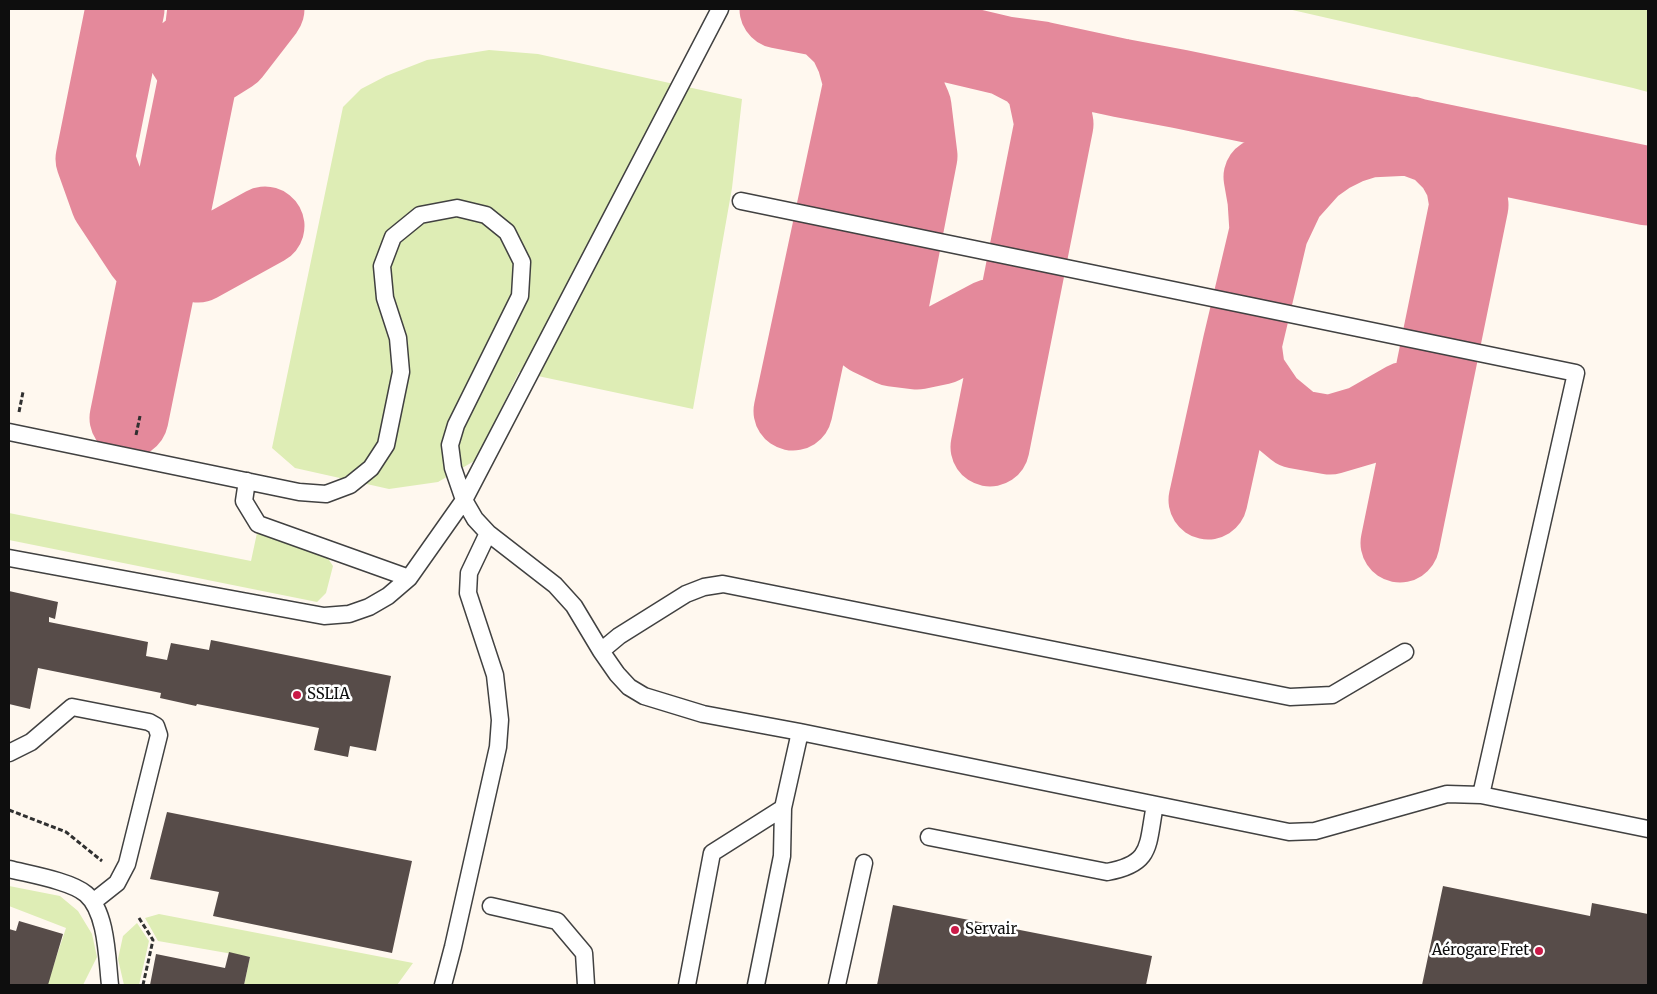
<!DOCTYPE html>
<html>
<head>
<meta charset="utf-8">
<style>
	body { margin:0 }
	#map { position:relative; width:1657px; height:994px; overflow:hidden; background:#fff8ef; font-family:Merriweather,serif }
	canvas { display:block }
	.frame { position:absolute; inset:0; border:10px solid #0e0e0e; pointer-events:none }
</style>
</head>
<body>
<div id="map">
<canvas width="1657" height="994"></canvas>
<div class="frame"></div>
</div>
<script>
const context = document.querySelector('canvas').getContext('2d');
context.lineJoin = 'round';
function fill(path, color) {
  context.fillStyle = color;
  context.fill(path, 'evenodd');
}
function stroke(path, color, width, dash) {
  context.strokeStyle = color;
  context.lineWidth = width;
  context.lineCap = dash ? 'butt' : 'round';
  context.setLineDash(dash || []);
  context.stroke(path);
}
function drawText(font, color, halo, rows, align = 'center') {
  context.font = font + ' Merriweather,serif';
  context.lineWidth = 5;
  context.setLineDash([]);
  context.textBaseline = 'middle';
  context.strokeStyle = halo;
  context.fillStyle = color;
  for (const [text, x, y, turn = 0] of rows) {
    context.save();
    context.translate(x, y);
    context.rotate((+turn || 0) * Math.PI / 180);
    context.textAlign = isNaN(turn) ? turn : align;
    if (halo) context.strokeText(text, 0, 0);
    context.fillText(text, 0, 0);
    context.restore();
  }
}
const green = new Path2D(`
	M1288,9H1648V92L1633,88Z
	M489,50L538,54L742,99L732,188L693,409L519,372L476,460L438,482L389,489L295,468L272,448L343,107L361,89L386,76L427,60Z
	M9,513L251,561L257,533L325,554L333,566L326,593L317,602L9,540Z
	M9,886L60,896L78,911L92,934L97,957L83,985H47L66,928L9,906Z
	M159,914L413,963L397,985H244L250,957L158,941L145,918Z
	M137,923L149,941L139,985H124L118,959L123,936Z`);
const taxiway = new Path2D(`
	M125,9L95,159L110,201L145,254L198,263L265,226
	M779,9L929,38L1005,56L1042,61L1121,78L1180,89L1648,186
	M187,54L199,73L231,53L265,9
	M1269,231L1286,195L1312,166L1329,154L1349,144L1368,138L1410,136L1437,146L1455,164L1465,182L1469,205L1400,543
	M836,299L849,320L870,336L893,347L917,350L941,345L992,318
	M1242,345L1246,374L1267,405L1296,429L1330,435L1364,425L1406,401
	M793,411L863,83L856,58L847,39L825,18L843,27L869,44L900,80L912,107L918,156L889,306
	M129,418L199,73L207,9
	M990,447L1054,124L1046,86L1032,70L1005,56
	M1208,500L1242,345L1269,231L1267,200L1263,177`);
const building = new Path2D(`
	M9,591L58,602L55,619L49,617V622L148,642L146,656L167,660L171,643L209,650L211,640L391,676L376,751L350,746L348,757L314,750L319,728L197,704L196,706L160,698L161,693L38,668L30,709L9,704Z
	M167,812L412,861L392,953L213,916L219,892L150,879Z
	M1443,886L1590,916L1592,903L1648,914V985H1422Z
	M893,905L1152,956L1146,985H877Z
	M19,921L63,934L48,985H9V929L16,931Z
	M229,952L250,957L244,985H150L156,954L225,968Z`);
const path = new Path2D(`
	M19,412L23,392
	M136,435L140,416
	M9,810L66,832L102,861
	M139,918L153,940L143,985`);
const service = new Path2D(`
	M741,201L1576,373L1481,795
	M9,432L299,492L326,494L350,485L371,468L386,445L401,372L398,338L385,298L382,266L393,237L420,215L457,208L486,215L507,232L522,262L520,296L456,425L450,445L453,468L464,500L475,519L488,533L555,585L574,606L601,651L617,674L629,687L644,696L703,714L800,732L1289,832L1315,831L1447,794L1481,795L1648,829
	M247,481L244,501L258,524L409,578
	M9,558L324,616L349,614L369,607L388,596L409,578L464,500L720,9
	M601,651L619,636L686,594L704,587L723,584L1290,697L1332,695L1405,652
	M9,753L31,742L72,707L149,722L156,726L159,735L127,864L117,883L93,902
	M929,837L1107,872C1153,864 1147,845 1155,805
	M9,869C28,874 71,881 86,894C107,912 107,959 110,985
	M491,906L557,921L584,953L586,985
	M443,985L453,947L498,747L500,720L495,675L468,593L469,573L488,533
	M687,985L712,853L783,808
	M756,985L782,856L783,808L800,732
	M837,985L864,863`);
const markers = [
	[297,695,5,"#ca1a47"],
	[955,930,5,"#ca1a47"],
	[1539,951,5,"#ca1a47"]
];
const poiNames = [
	["SSLIA",307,695],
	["Servair",965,930],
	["Aérogare Fret",1529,951,"right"]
];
fill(green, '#deedb5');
stroke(taxiway, '#e4899b', 79);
fill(building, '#574c49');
stroke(service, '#414141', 19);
stroke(path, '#303030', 3, [5, 2.5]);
stroke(service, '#fff', 16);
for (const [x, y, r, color] of markers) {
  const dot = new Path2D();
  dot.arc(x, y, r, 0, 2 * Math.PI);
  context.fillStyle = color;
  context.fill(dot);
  stroke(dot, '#fff', 2);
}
drawText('15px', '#0e0e0e', '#fff', poiNames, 'left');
</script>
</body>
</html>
